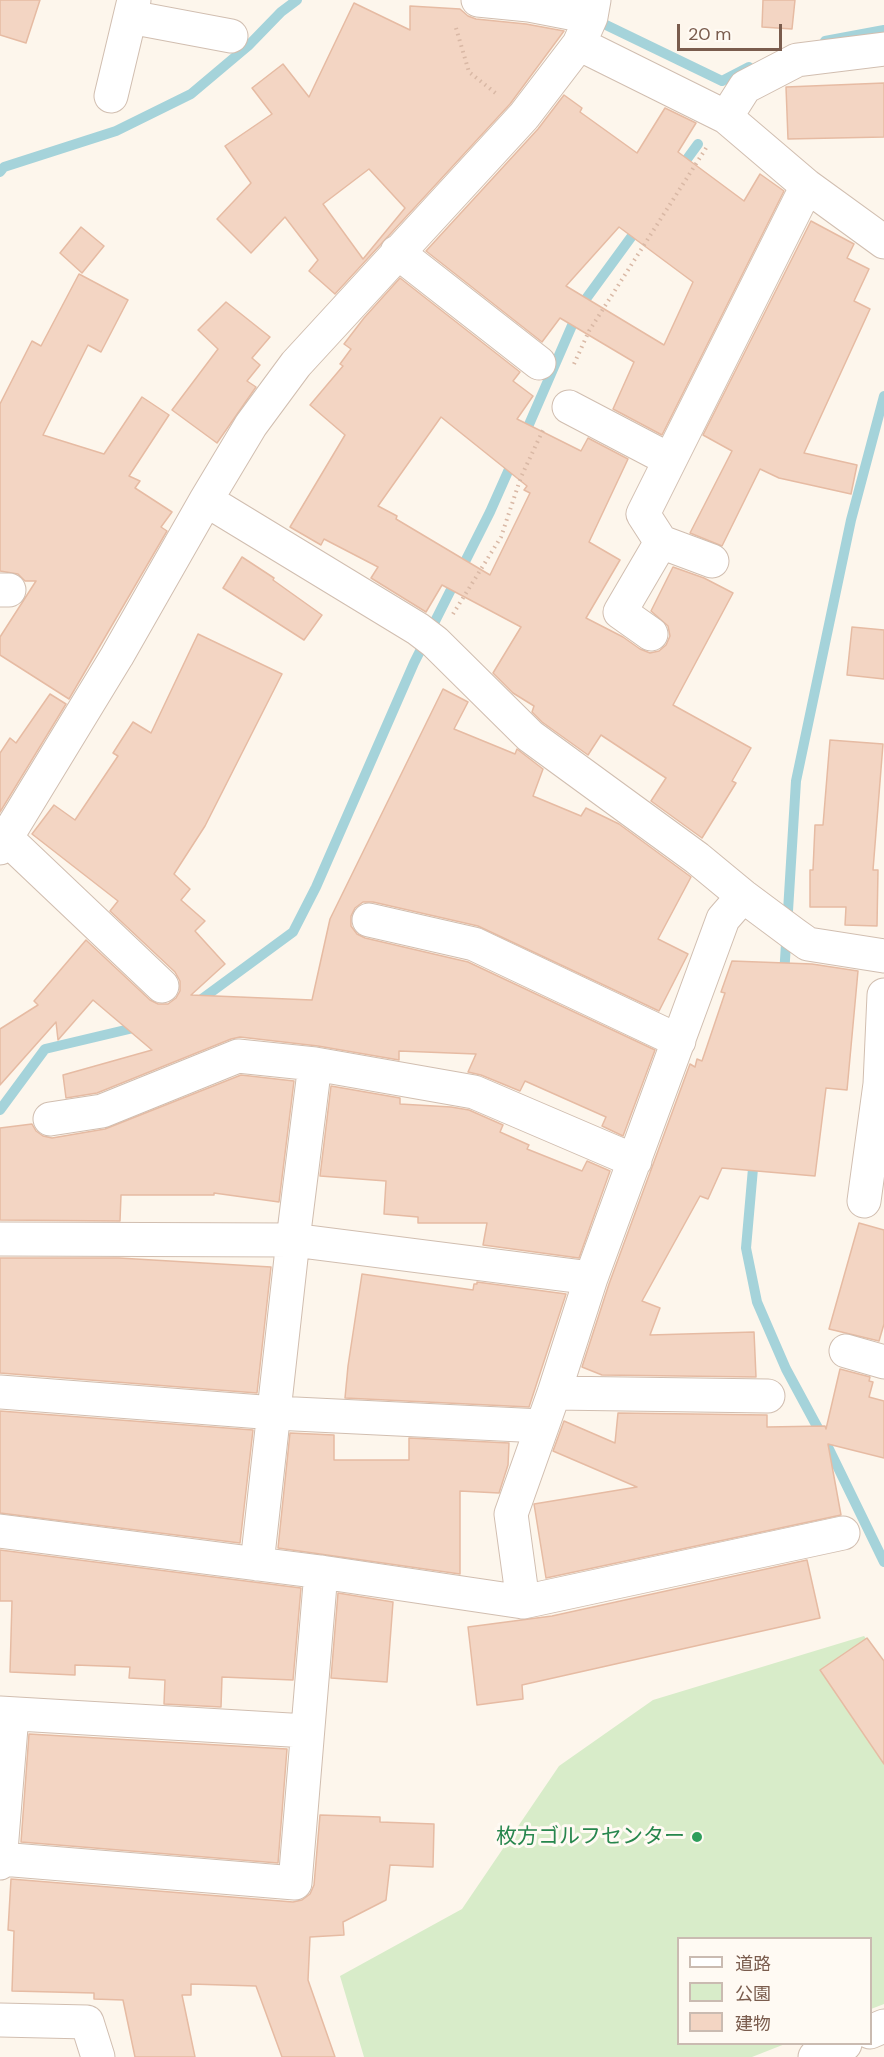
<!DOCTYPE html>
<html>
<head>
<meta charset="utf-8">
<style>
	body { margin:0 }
	#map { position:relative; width:884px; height:2057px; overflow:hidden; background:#fdf6ec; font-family:"DM Sans","Noto Sans JP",sans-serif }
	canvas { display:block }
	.legend { position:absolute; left:677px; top:1937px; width:195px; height:108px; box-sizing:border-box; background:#fffaf3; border:2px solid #cabbb1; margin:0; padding:8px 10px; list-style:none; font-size:18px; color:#7a5c4d }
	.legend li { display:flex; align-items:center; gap:12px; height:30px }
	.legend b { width:30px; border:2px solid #cabbb1 }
	.scale { position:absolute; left:677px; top:24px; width:105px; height:27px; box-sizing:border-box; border:3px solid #7a5c4d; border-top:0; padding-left:8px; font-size:18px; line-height:21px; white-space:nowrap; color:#7a5c4d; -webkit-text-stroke:4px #fffaf3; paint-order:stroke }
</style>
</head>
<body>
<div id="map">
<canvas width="884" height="2057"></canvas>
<ul class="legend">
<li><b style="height:8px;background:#fff"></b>道路</li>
<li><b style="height:16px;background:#d8ecc9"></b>公園</li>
<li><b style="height:16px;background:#f3d5c3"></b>建物</li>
</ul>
<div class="scale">20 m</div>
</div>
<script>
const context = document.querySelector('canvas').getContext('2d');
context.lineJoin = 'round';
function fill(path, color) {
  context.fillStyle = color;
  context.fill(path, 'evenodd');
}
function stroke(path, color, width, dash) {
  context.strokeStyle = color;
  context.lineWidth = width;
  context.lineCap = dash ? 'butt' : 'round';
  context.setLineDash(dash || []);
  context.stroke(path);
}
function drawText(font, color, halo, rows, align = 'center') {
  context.font = font + ' "DM Sans","Noto Sans JP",sans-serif';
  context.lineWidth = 6;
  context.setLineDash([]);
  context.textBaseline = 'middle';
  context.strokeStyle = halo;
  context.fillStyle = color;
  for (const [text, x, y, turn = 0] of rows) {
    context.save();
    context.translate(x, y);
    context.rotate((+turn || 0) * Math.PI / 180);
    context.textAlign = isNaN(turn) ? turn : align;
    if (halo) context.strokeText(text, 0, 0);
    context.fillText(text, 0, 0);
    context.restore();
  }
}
const green = new Path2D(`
	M864,1636L884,1661V2004L871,2009L870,1938H678V2044H785L752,2057H364L340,1976L462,1909L559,1766L653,1700Z`);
const stream = new Path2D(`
	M604,24L722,81L749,67
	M825,41L884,30
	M679,170L698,144
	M0,172L4,167L116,131L191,94L248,46L281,12L297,0
	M524,436L580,307L640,225
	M784,976L796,781L851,520L884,396
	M195,1004L293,932L316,887L414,663L490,512L514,458
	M0,1110L45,1049L142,1026
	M754,1157L746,1248L757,1302L786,1369L826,1443L884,1562`);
const building = new Path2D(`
	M0,0H40L26,43L0,35Z
	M763,0H795L792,29L762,27Z
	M354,3L410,30V6L460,9L468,16L476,19L526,24L564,31L510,104L335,294L309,271L318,260L285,217L251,253L217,219L251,183L225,146L272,114L252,88L283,64L309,97ZM369,169L405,208L363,259L323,204Z
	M884,83V137L788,139L786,87Z
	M564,95L582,108L580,112L637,153L665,108L696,123L678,152L744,201L760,174L784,191L662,435L613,409L634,362L560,318L542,342L426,251L538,129ZM619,227L693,282L664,345L566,286Z
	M811,221L854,244L847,258L869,269L854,301L870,309L804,453L857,465L851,494L779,478L760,469L722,546L690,533L732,451L703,435Z
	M81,227L104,246L82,273L60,253Z
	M79,274L128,300L101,352L88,345L43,435L104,454L142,397L169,415L129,476L140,481L135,488L172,512L161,527L167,531L69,699L0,655V637L36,581H25L18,574L0,571V404L32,341L41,346Z
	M400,278L520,372L513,381L533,396L517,419L581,451L588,438L628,459L589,542L620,560L586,618L623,637L640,649L650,653L659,651L666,645L670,636L668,626L651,611L673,567L704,578L733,593L673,705L751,748L732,781L736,783L702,838L651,801L666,778L601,735L588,755L542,722L532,712L534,706L513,693L493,673L521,627L442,585L426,612L371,578L378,567L324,539L321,545L290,527L345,435L310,405L343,366L340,364L351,349L344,344L364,318ZM441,417L527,486L524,490L530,493L490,575L396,519L397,516L378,506Z
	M226,302L270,337L252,358L260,365L247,381L256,387L217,443L172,410L218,349L198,330Z
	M242,557L274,578L273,580L322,615L304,640L223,588Z
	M852,627L884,630V679L847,675Z
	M198,634L282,674L205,826L174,874L190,889L181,900L205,921L195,931L225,964L191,995L312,1000L330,919L443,689L468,702L454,729L515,754L517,749L543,769L533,796L581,816L586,808L619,824L691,877L658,939L688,954L659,1011L478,926L373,902H363L355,908L351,916V926L357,934L365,938L468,962L655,1050L623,1136L602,1126L606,1117L525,1081L520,1091L481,1075L468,1072L476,1054L399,1051V1060L318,1046L240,1037L231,1039L97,1093L66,1098L63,1075L152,1050L93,1000L58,1040L56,1022L0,1085V1029L38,1005L34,1001L86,940L150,1000L158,1004H168L176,998L180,991V981L175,972L110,911L118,901L32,834L54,805L75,820L118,756L113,753L133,722L151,733Z
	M50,694L66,704L0,812V753L10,738L16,743Z
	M830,740L883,744L873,870H878L877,926L845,925L846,907H810V870H813L815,825H823Z
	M732,961L812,964L858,971L847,1090L826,1088L815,1176L722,1168L708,1199L700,1196L642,1301L660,1308L650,1335L754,1332L756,1377L602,1375L582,1367L609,1284L690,1064L695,1067L697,1059L702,1061L725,993L721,992Z
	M241,1075L294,1081L279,1202L214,1193V1195H121L120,1221L0,1220V1128L32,1124L36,1131L43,1136L52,1138L105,1129Z
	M331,1086L400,1098V1104L451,1107L469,1110L503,1125L500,1132L529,1145L527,1149L582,1171L587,1161L610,1171L579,1258L483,1245L487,1223H418V1217L384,1214L386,1181L320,1176Z
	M859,1223L884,1230V1324L879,1341L829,1329Z
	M0,1258H119L271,1267L257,1393L0,1373Z
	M362,1274L473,1290L474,1284H477V1282L566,1294L529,1407L345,1398L348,1366Z
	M840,1369L870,1377L869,1381L873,1382L869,1397L884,1401V1458L828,1444L841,1515L546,1578L534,1504L637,1487L553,1451L564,1421L615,1443L618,1413L767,1415V1427L825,1426L826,1429Z
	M0,1411L253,1430L240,1543L0,1513Z
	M290,1433L334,1435V1460H409V1438L509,1443L508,1465L499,1493L460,1491V1574L278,1548Z
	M0,1550L301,1588L293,1680L222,1677L221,1707L164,1704L165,1680L129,1678L130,1667L75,1665V1675L10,1672L12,1601H0Z
	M807,1560L820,1618L522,1685L523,1699L477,1705L468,1627L552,1616Z
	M338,1593L393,1602L387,1682L331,1678Z
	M867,1638L884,1661V1764L820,1670Z
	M29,1734L287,1749L278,1863L21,1842Z
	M320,1815L380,1817V1822L434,1824L433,1867L390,1865L386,1900L343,1922L344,1935L310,1937L308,1980L335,2057H282L256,1986L191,1984V1995H182L195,2057H135L123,2000L94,1999V1993L12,1991L14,1931L8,1930L11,1879L293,1902L302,1900L310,1894L314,1885Z`);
const path = new Path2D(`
	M456,28L469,72L498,95
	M574,364L589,331L708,145
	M453,614L501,537L521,477L543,430`);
const minor = new Path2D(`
	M478,0L529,5L591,17
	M130,17L231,36
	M579,44L726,117L807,186L884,242
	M111,96L134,0
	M726,117L745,87L797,60L884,49
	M397,252L539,363
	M569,407L670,460
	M206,500L418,629L435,642L530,736L697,858L743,896L794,934L808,944L884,956
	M661,542L712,561
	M0,590H9
	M651,634L620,612L661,542L643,514L807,186
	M6,838L162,986
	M0,848L117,656L206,500L251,425L296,364L524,116L579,44L591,17L594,0
	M369,920L474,944L679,1041
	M50,1119L102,1111L238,1056L315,1064L474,1092L635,1161
	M864,1201L880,1084L884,995
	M0,1239L293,1240L591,1278
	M846,1351L884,1362
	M0,1392L275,1413L541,1426
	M554,1393L768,1396
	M0,1531L321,1572L523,1602L843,1533
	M257,1564L293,1240L315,1064
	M523,1602L511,1514L554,1393L591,1278L723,919L743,896
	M0,1713L307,1731
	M0,1859L295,1883L321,1572
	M0,1863L12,1715
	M0,2020L87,2022L98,2057
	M870,2032L884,2026
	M815,2057L845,2044`);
const markers = [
	[697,1837,6,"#2e9e5b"]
];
const leisureNames = [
	["枚方ゴルフセンター",685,1837]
];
fill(green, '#d8ecc9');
stroke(stream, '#a5d3da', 10);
fill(building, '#f3d5c3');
stroke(building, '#e6bba3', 1.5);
stroke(minor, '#d1beb0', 35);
stroke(path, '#d9b8a5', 4, [1.5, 4.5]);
stroke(minor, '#fff', 33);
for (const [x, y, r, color] of markers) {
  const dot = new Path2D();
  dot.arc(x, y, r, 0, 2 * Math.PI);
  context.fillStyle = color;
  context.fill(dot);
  stroke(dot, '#fffaf3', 2);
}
drawText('21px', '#27864d', '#fffaf3', leisureNames, 'right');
</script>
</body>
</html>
